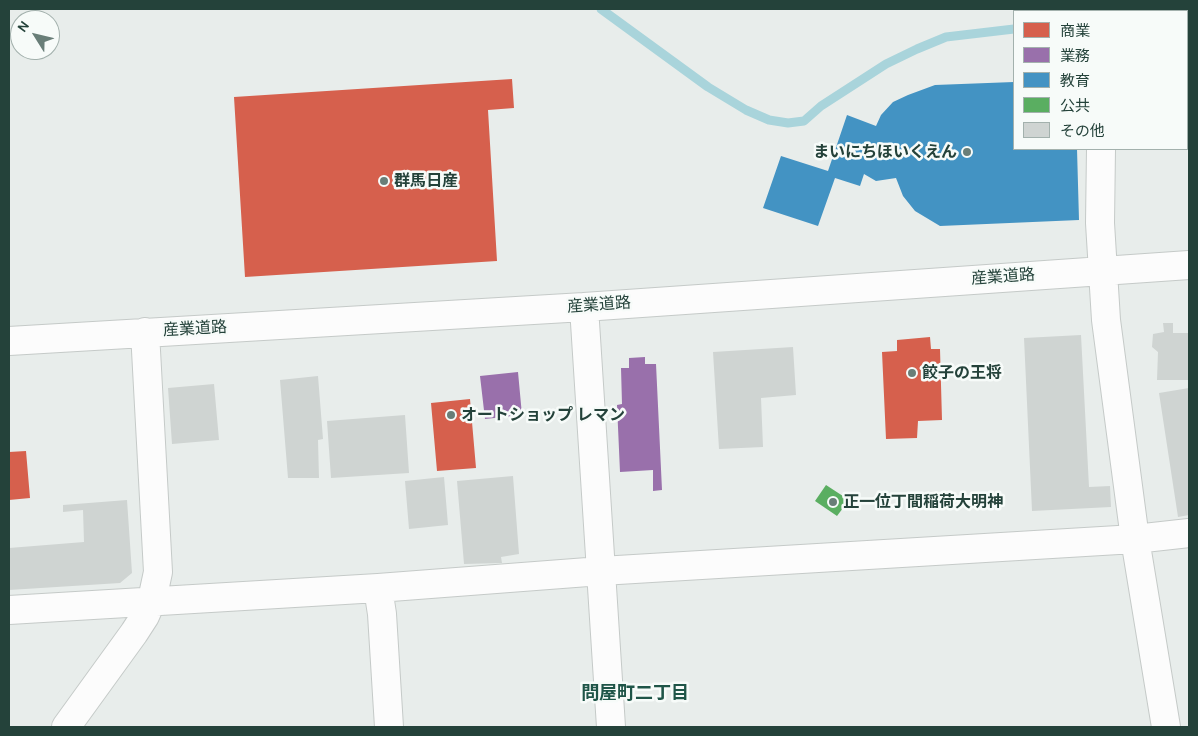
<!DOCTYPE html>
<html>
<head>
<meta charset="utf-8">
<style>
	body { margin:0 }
	#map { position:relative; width:1198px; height:736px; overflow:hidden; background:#e8edeb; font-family:Karla,"Noto Sans JP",sans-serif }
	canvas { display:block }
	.frame { position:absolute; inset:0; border:10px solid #24423a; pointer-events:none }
	.legend { position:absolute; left:1013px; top:10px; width:175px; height:140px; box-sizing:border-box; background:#f7fbf9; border:1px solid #a3b1ad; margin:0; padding:6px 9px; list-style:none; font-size:15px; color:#24423a }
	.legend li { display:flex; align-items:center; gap:10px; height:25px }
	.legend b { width:25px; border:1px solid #a3b1ad }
	.north { position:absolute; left:10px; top:10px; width:50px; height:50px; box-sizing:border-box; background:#f7fbf9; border:1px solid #a3b1ad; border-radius:50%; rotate:306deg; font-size:14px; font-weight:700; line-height:20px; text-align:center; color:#24423a }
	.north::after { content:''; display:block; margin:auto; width:18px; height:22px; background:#697e78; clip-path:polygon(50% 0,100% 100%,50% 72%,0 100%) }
</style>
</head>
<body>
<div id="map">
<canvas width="1198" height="736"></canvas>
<div class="frame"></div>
<ul class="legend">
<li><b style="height:14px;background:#d6604d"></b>商業</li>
<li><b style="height:14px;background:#9970ab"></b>業務</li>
<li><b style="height:14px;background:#4393c3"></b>教育</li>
<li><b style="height:14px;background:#5aae61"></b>公共</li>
<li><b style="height:14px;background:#cfd4d2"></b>その他</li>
</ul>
<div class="north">N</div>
</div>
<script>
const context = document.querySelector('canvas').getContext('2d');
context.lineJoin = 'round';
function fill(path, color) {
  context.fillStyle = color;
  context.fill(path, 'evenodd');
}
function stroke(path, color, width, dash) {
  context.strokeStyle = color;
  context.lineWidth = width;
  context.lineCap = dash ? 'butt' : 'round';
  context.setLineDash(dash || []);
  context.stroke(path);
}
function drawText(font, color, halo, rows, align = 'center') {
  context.font = font + ' Karla,"Noto Sans JP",sans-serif';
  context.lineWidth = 5;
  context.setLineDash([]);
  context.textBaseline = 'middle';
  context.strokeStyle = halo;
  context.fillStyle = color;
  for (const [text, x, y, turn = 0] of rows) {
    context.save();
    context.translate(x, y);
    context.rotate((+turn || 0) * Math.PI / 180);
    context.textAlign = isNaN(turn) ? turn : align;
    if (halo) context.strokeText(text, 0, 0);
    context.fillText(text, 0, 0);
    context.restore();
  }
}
const shops = new Path2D(`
	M512,79L514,108L488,110L497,261L245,277L234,97Z
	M930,337L931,349H940L942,420L918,421L917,438L886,439L882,352L897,351V340Z
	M470,399L476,468L437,471L431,403Z
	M26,451L30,498L9,500V452Z`);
const offices = new Path2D(`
	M645,357V364H656L662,490L653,491V470L620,472L617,405L622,404L621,368H629V358Z
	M518,372L522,415L485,419L480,376Z`);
const schools = new Path2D(`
	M1014,82V149H1077L1079,220L940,226L915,211L903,196L896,178L876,181L864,174L860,186L835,178L818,226L763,208L781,156L828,171L847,115L876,126L881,115L893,102L908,95L935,85Z`);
const public = new Path2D(`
	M826,485L849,500L837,516L815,501Z`);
const stream = new Path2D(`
	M601,9L708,87L746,110L769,120L788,123L804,121L821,106L886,64L917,49L946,37L1014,29
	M1172,11L1185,9`);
const building = new Path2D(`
	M1163,323H1173V333H1189V380H1157L1158,352L1152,347L1153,334L1164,332Z
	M1081,335L1089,487L1110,486L1111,507L1032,511L1024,338Z
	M793,347L796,395L761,398L763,447L719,449L713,352Z
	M318,376L323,439L318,440L319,478H288L280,380Z
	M214,384L219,440L172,444L168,388Z
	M1189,388V515L1178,517L1159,393Z
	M405,415L409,473L331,478L327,421Z
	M513,476L519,554L501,557L502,563L464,564L457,481Z
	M444,477L448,525L409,529L405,481Z
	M127,500L132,573L120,583L9,590V548L84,542L83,510L63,512V505Z`);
const minor = new Path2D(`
	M1102,11V9
	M1101,149L1100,223L1106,320L1135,539L1166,727
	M584,307L611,727
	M9,341L584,307L1189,265
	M378,588L382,614L389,727
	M9,610L378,588L601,571L1135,539L1189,533
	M66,727L134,633L145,616L152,600L158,572L145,332`);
const markers = [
	[967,152,5,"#697e78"],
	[384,181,5,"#697e78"],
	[912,373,5,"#697e78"],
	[451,415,5,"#697e78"],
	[833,502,5,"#697e78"]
];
const poiNames = [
	["まいにちほいくえん",957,152,"right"],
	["群馬日産",394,181],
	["餃子の王将",922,373],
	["オートショップ レマン",461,415],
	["正一位丁間稲荷大明神",843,502]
];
const streetNames = [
	["産業道路",1003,277,-4],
	["産業道路",599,305,-4],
	["産業道路",195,329,-3]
];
const neighbourhoodNames = [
	["問屋町二丁目",635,694]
];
fill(shops, '#d6604d');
fill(offices, '#9970ab');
fill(schools, '#4393c3');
fill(public, '#5aae61');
stroke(stream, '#a9d4db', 9);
fill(building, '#cfd4d2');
stroke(minor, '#c5cac8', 30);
stroke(minor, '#fcfcfc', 28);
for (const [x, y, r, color] of markers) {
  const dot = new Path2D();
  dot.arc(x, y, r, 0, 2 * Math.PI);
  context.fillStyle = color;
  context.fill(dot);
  stroke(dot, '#f7fbf9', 2);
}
drawText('bold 16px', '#24423a', '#f7fbf9', poiNames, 'left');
drawText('16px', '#24423a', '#f7fbf9', streetNames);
drawText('bold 18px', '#1f5548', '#f7fbf9', neighbourhoodNames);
</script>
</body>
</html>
